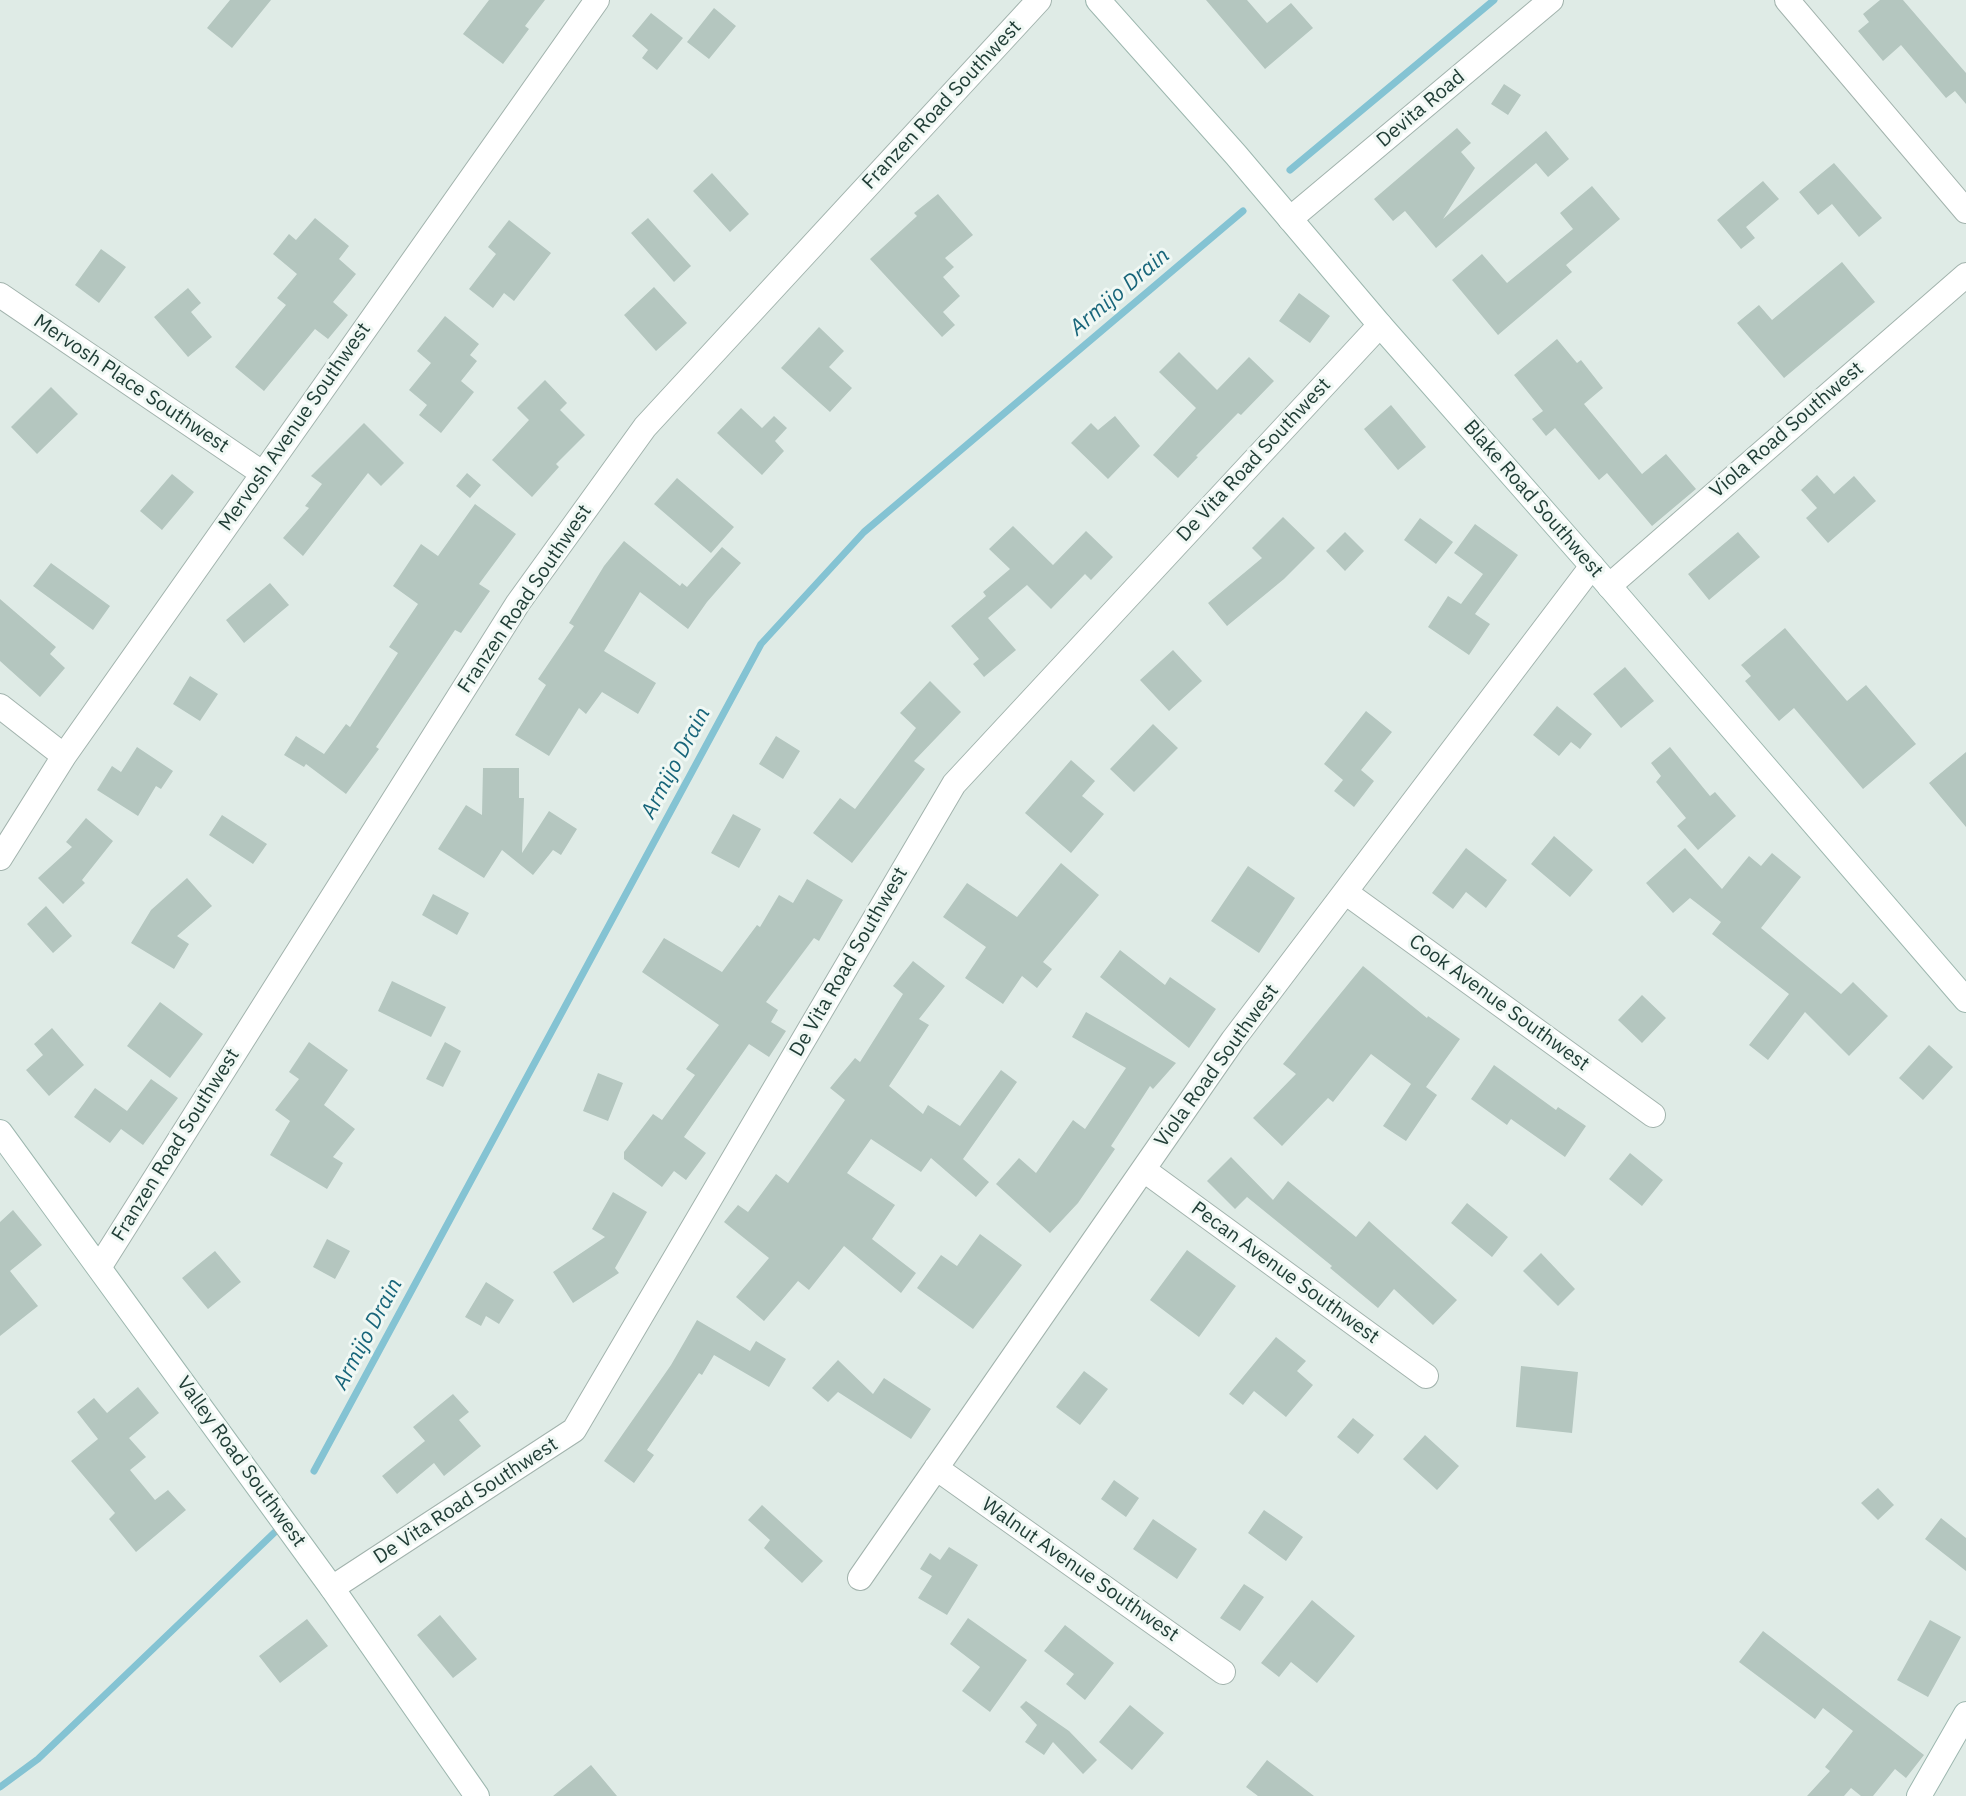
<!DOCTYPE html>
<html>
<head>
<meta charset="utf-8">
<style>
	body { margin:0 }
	canvas { display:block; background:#dfebe6 }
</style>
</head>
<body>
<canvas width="1966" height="1796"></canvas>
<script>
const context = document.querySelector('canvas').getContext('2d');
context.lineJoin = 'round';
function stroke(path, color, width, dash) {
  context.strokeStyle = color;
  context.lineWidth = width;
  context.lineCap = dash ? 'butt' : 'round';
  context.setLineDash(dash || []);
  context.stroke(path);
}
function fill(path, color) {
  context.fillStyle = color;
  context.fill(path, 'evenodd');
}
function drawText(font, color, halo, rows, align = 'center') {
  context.font = font + ' "IBM Plex Sans",sans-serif';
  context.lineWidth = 6;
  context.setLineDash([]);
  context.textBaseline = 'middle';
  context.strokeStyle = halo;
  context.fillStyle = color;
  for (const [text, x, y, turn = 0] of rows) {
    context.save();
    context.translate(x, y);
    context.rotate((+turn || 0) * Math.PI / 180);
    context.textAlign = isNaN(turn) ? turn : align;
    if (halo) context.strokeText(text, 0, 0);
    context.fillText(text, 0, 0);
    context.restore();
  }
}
const stream = new Path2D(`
	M1290,170L1494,0
	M314,1471L761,644L864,532L1243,211
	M0,1787L38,1759L275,1532`);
const building = new Path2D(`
	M230,0H271L232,48L207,28Z
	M489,0H545L525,26L529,29L503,64L463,34Z
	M1206,0H1247L1267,23L1291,3L1313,28L1265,69Z
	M1880,0H1903L1966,73V104L1955,91L1946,98L1901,45L1883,61L1858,31L1869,22L1863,14Z
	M714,8L736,26L709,59L687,42Z
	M651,13L683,38L657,70L642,58L648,50L632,36Z
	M1504,84L1521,95L1508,115L1491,104Z
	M1457,128L1471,143L1461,152L1475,168L1443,219L1546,131L1569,159L1548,177L1536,163L1436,248L1405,211L1393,221L1374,199Z
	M1834,163L1882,218L1859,237L1832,204L1818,215L1799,192Z
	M712,173L749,214L730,232L693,191Z
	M1763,181L1779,199L1746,227L1755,238L1741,249L1717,220Z
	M1592,186L1620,219L1566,265L1572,272L1498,335L1452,280L1482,254L1507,283L1573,229L1560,213Z
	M938,194L973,235L945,258L954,267L943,277L960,296L943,312L955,325L942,337L870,259L917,216L914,213Z
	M315,218L349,246L339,259L356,274L333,302L348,315L328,339L315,329L264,391L235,367L286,305L277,298L297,274L273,254L289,234L296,240Z
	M648,218L691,266L674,282L631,233Z
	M509,220L551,253L514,301L504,293L493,308L469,289L496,254L488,247Z
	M101,249L126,267L99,303L75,285Z
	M1842,262L1875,302L1784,378L1737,323L1759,305L1772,320Z
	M654,287L687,323L656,351L624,315Z
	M188,288L201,303L191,312L212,337L188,357L154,317Z
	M1299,293L1330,316L1310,343L1279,321Z
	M445,316L479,344L470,355L477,361L461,381L474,392L441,433L419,415L427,405L409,390L431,363L417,351Z
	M819,327L844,351L829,367L852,388L830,412L781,368Z
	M1557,339L1577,363L1581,360L1603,388L1584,404L1642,474L1666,454L1696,489L1652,526L1607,473L1599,480L1555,428L1546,436L1532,419L1543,411L1514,375Z
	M1179,352L1217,390L1249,357L1274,381L1241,415L1238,413L1196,456L1198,457L1178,478L1153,455L1196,408L1159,372Z
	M545,380L567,403L560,410L585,435L556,464L559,467L532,497L492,460L529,420L517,408Z
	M51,387L78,414L37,454L11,427Z
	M1391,405L1426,447L1398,470L1364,429Z
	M741,408L762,428L774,416L787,428L775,441L784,451L762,475L717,433Z
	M1115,416L1140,446L1108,479L1071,443L1091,423L1098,430Z
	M364,423L404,463L381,486L368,473L303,556L283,538L309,508L305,506L322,484L311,476Z
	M467,473L481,485L470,498L456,486Z
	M172,474L194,492L162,530L140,511Z
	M1817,475L1834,494L1854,476L1876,501L1828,543L1806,518L1817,508L1801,490Z
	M677,478L734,527L711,553L654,504Z
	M475,504L516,534L479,584L490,591L461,633L455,630L376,747L379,749L346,794L306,764L304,767L284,755L296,736L324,754L346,724L350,727L398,653L389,647L418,604L393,586L421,544L438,556Z
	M1283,517L1315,548L1284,579L1227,626L1208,603L1262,558L1252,548Z
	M1420,518L1453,542L1436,564L1404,540Z
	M1475,524L1518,555L1475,614L1490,624L1469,655L1428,627L1448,596L1461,604L1483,574L1454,553Z
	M1013,526L1053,565L1086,531L1113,557L1091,580L1085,574L1051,609L1027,585L988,618L1016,650L984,677L973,664L979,659L951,626L986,596L983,592L1010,569L989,549Z
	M1345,532L1364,551L1345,571L1326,551Z
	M1738,532L1760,557L1709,600L1688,574Z
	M624,541L680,586L682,583L687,587L722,547L741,563L707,602L688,629L640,592L604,651L656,683L638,714L602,692L586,714L579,708L549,756L515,735L546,685L538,679L574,626L569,623L604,566Z
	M51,563L110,606L93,630L33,586Z
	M270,583L289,605L244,643L226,620Z
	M0,599L56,647L50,654L65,668L40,697L0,661Z
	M1785,628L1847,701L1866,685L1916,744L1863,789L1794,708L1779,721L1745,681L1751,676L1741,665Z
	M1173,650L1202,681L1169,711L1140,680Z
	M1625,667L1654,701L1621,728L1593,694Z
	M190,676L218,694L200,721L173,704Z
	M930,681L961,712L914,761L925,769L852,863L813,833L840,798L855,809L916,728L900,713Z
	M1557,706L1592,734L1580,749L1571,742L1559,756L1533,735Z
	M1366,711L1392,732L1361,770L1374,781L1354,807L1334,791L1343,780L1324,764Z
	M1153,724L1178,748L1134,792L1110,769Z
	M776,736L800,751L783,779L759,764Z
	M137,747L173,771L161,789L156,786L138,816L97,790L112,766L121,772Z
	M1670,747L1710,796L1715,792L1736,816L1698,850L1677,826L1686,818L1656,782L1661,776L1651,763Z
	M1966,752V827L1929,783Z
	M1071,760L1095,781L1082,796L1104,814L1071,853L1025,813Z
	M483,768H519V798H524L522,853L549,811L577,829L561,855L553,850L533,875L502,850L484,878L438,849L466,805L482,815Z
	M733,814L761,829L739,868L711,853Z
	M222,815L267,844L253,864L209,835Z
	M86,818L113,841L82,880L85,883L63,904L38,878L72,847L66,842Z
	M1554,836L1593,870L1570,897L1531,864Z
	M1466,848L1507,880L1486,908L1466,892L1453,909L1432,893Z
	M1685,848L1722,889L1749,856L1761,866L1772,853L1801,877L1761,928L1841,994L1853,982L1888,1016L1849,1056L1805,1012L1768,1060L1749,1045L1789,994L1712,934L1721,922L1690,898L1673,913L1646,883Z
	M1061,863L1099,895L1043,962L1052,969L1037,988L1022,976L1003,1004L965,978L986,947L943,917L967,883L1017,917Z
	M1248,866L1295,898L1259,953L1211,921Z
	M187,878L212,906L177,936L189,944L174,969L131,943L151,910Z
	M807,879L843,900L819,941L814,938L766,1002L778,1010L771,1022L786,1031L769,1057L749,1044L684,1137L706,1153L686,1180L674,1171L662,1187L624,1159V1152L653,1114L662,1120L695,1075L686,1069L719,1025L642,972L664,938L722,972L757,925L760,927L779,895L793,903Z
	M433,894L469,913L457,935L422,915Z
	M46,906L72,936L53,953L27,924Z
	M1120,950L1165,985L1170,977L1216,1009L1189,1048L1100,977Z
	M913,961L945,986L919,1019L929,1025L889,1086L923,1114L928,1105L960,1126L1001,1070L1017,1082L963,1159L989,1182L976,1197L931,1158L921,1172L871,1139L847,1173L895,1205L872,1239L916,1273L901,1293L844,1246L809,1290L798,1281L764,1321L736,1297L769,1258L724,1222L738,1205L748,1212L776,1174L788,1183L845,1100L830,1088L855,1058L860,1062L903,994L893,986Z
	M1363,966L1427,1018L1428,1016L1460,1039L1426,1087L1437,1095L1406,1141L1383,1126L1411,1084L1371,1054L1333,1102L1328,1098L1282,1146L1253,1118L1296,1074L1283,1064Z
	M392,981L446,1007L431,1037L378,1011Z
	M1642,995L1666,1018L1642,1043L1618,1020Z
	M160,1002L203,1034L170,1078L127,1046Z
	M1086,1012L1176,1063L1153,1089L1150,1086L1111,1146L1115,1149L1078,1203L1050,1233L996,1184L1019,1158L1036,1173L1073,1120L1085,1129L1126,1068L1072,1037Z
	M52,1028L84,1065L49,1096L26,1070L43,1055L34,1044Z
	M309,1042L348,1070L324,1105L355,1129L333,1157L343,1163L327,1189L270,1155L290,1121L275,1110L299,1079L289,1072Z
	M445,1042L461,1051L443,1087L426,1079Z
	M1929,1045L1953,1067L1923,1100L1899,1078Z
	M1494,1065L1556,1110L1558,1107L1586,1126L1565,1157L1511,1119L1507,1125L1471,1099Z
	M598,1073L623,1083L608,1121L583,1111Z
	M151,1079L178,1098L143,1145L121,1129L110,1143L74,1117L95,1088L127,1111Z
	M1630,1153L1663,1180L1642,1206L1609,1179Z
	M1231,1157L1273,1200L1288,1181L1356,1237L1369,1221L1457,1300L1433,1325L1394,1289L1378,1308L1330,1268L1332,1266L1247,1197L1235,1209L1207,1181Z
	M613,1192L647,1212L615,1268L619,1273L573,1303L553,1272L605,1237L592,1229Z
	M1467,1203L1508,1237L1492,1257L1451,1223Z
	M13,1210L42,1245L10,1271L38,1306L0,1336V1222Z
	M980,1234L1022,1265L973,1329L917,1288L941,1255L957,1266Z
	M327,1239L350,1251L335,1279L313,1267Z
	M1187,1250L1236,1286L1199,1337L1150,1300Z
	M215,1251L241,1282L208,1309L182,1278Z
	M1541,1253L1575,1289L1558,1306L1523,1271Z
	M486,1282L514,1300L499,1324L486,1316L481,1326L465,1317Z
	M697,1320L750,1351L756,1341L786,1359L769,1387L714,1355L702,1375L699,1373L647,1450L654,1455L634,1483L604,1461L671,1365Z
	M1276,1337L1306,1361L1297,1371L1313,1385L1286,1417L1254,1391L1243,1405L1229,1394Z
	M838,1360L873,1394L884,1378L931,1409L911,1439L838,1392L828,1402L812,1388Z
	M1521,1366L1578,1372L1572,1433L1516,1427Z
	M1084,1371L1108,1389L1080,1425L1056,1407Z
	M138,1387L159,1413L129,1438L146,1457L130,1470L155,1500L168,1490L186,1510L136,1552L109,1519L115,1513L71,1461L98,1439L77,1412L94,1398L107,1413Z
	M453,1394L469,1412L459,1420L481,1446L444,1476L434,1463L397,1494L382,1476L425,1441L413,1427Z
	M1353,1418L1374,1435L1358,1454L1337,1437Z
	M1425,1435L1459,1466L1437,1490L1403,1459Z
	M1114,1480L1139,1498L1126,1517L1101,1499Z
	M1878,1488L1894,1505L1878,1520L1861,1503Z
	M762,1505L823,1561L802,1583L764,1548L770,1540L748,1520Z
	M1264,1510L1303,1537L1286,1561L1248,1533Z
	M1941,1518L1966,1538V1571L1925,1539Z
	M1153,1519L1197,1549L1177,1579L1133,1549Z
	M949,1547L978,1565L947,1615L918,1598L932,1576L920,1569L930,1553L940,1560Z
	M1244,1584L1264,1597L1240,1631L1220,1618Z
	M1312,1600L1355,1636L1317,1683L1291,1662L1279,1677L1261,1663Z
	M440,1615L477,1659L453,1678L417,1635Z
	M968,1618L1027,1660L990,1712L962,1691L980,1667L950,1644Z
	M307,1619L328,1646L280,1683L259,1656Z
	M1930,1620L1961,1637L1928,1697L1897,1680Z
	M1065,1625L1114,1663L1085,1700L1066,1684L1074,1674L1044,1651Z
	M1763,1631L1924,1755L1906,1778L1895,1769L1873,1796H1861L1851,1788L1844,1796H1807L1830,1771L1825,1767L1853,1731L1823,1708L1815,1719L1739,1662Z
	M1026,1701L1069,1731L1097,1760L1083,1774L1053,1742L1044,1755L1025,1742L1037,1725L1020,1707Z
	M1130,1705L1164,1733L1132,1770L1099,1742Z
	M1267,1760L1314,1796H1258L1246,1787Z
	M591,1765L617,1796H553Z`);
const street = new Path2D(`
	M1787,0L1966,211
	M1290,219L1551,0
	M0,295L262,473
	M1609,586L1966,275
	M0,706L64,756
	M0,858L64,756L597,0
	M1345,892L1653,1115
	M1144,1170L1426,1376
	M100,1266L518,603L645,427L1039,0
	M936,1468L1223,1672
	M860,1578L1233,1040L1592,566
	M332,1588L574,1430L954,784L1380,325`);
const secondary = new Path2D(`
	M1098,0L1236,155L1380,325L1592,566L1966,1000
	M0,1132L332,1588L477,1796
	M1919,1796L1966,1714`);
const streetNames = [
	["Franzen Road Southwest",942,105,-47],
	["Devita Road",1421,109,-40],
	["Mervosh Place Southwest",131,384,34],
	["Mervosh Avenue Southwest",295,427,-55],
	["Viola Road Southwest",1787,430,-41],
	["De Vita Road Southwest",1254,460,-47],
	["Blake Road Southwest",1533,499,49],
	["Franzen Road Southwest",525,599,-56],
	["De Vita Road Southwest",849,962,-60],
	["Cook Avenue Southwest",1499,1003,36],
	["Viola Road Southwest",1217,1066,-54],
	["Franzen Road Southwest",176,1145,-58],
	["Pecan Avenue Southwest",1285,1273,36],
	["Valley Road Southwest",241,1462,54],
	["De Vita Road Southwest",466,1501,-33],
	["Walnut Avenue Southwest",1080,1570,35]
];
const waterNames = [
	["Armijo Drain",1120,292,-40],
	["Armijo Drain",676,763,-62],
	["Armijo Drain",368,1334,-62]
];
stroke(stream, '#84c3d3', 7);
fill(building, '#b4c6bf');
stroke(street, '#a2b3ad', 26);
stroke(secondary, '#9db7af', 26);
stroke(street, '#fff', 24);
stroke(secondary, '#fff', 24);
drawText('20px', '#1f3c35', '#f0f8f4', streetNames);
drawText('italic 22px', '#17657a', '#f0f8f4', waterNames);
</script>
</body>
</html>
